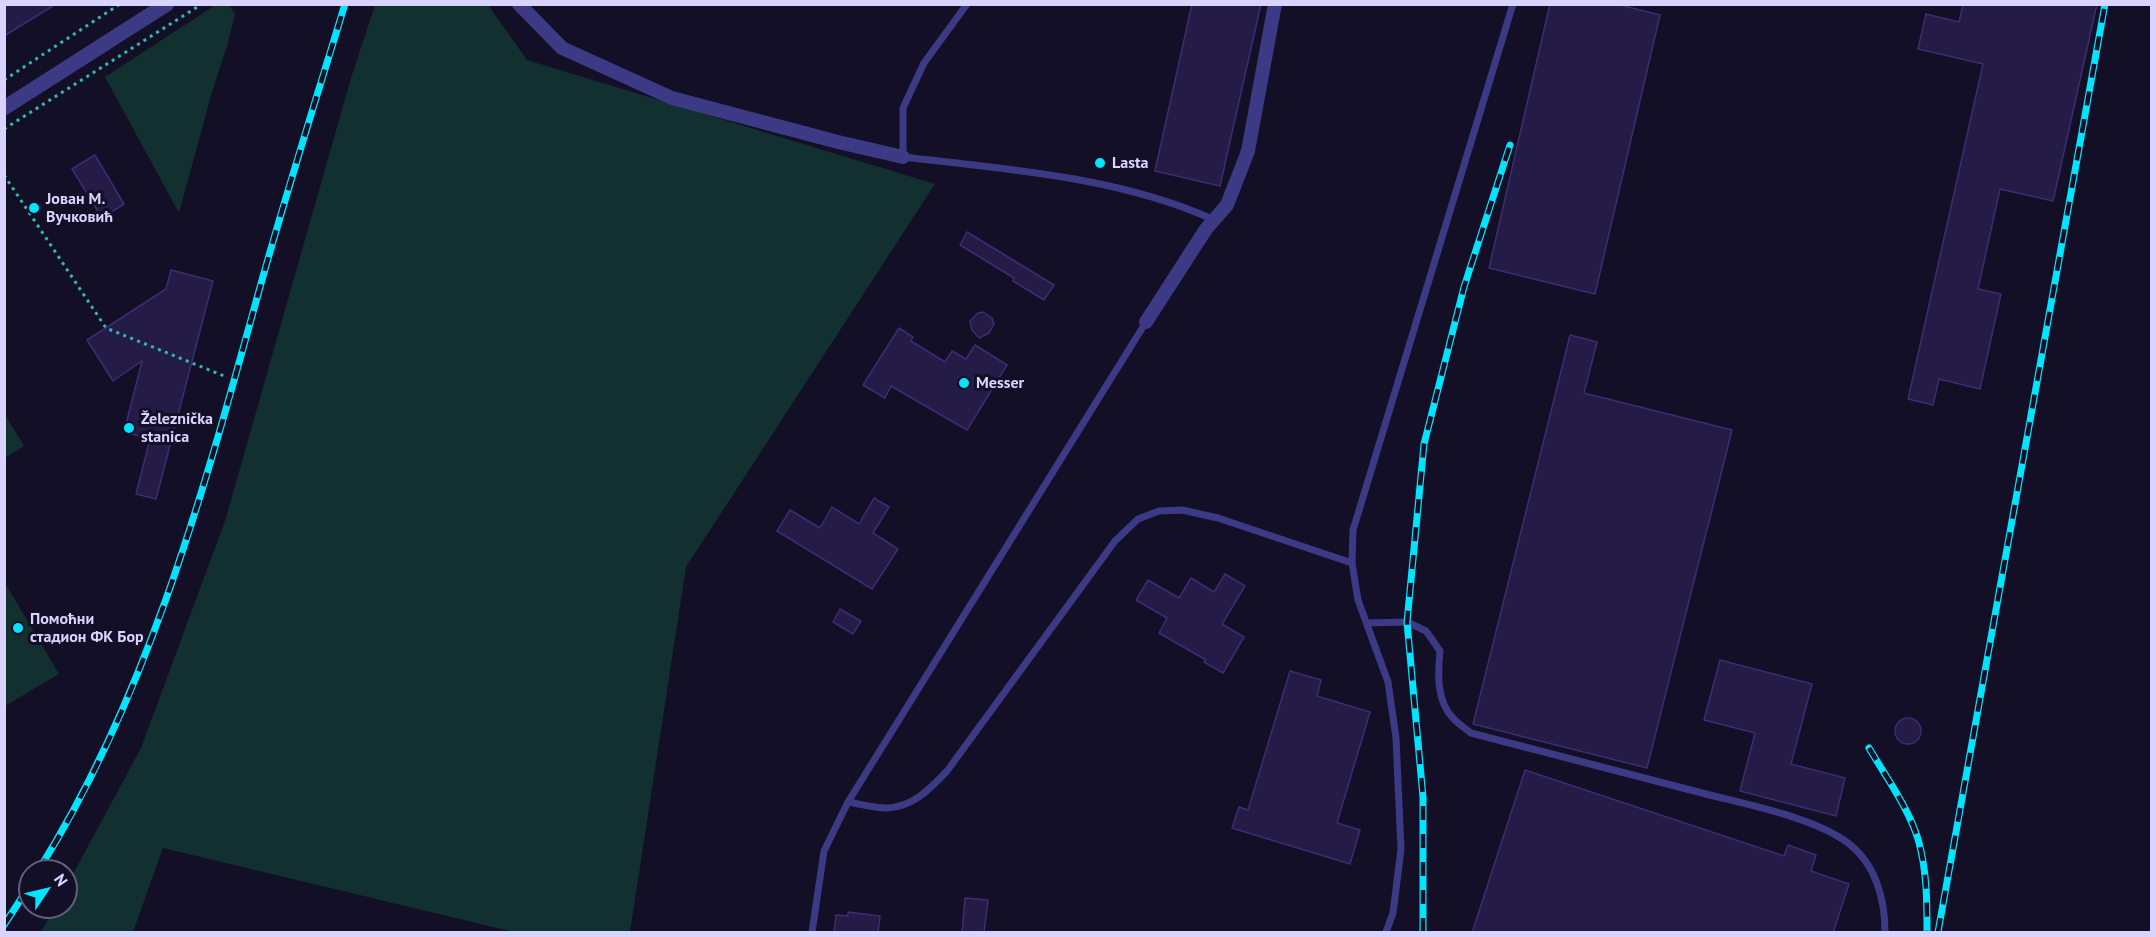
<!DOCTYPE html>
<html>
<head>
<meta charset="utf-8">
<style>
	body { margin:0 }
	#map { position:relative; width:2156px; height:937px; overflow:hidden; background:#130f26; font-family:"PT Sans",sans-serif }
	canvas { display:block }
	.frame { position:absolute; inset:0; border:6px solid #d9d4ff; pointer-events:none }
	.north { position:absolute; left:18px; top:859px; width:60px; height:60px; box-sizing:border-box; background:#130f26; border:2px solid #625e7d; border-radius:50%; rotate:55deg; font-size:16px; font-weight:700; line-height:24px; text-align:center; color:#d9d4ff }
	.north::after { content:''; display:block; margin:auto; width:21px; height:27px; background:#00e5ff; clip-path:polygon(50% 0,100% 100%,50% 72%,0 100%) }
</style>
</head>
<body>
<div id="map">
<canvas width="2156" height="937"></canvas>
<div class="frame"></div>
<div class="north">N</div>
</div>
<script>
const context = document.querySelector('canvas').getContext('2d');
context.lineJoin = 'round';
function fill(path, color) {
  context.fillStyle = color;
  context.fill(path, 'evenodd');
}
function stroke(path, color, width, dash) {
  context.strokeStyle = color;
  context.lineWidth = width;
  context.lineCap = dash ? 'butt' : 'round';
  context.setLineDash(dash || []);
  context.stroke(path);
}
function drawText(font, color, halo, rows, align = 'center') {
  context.font = font + ' "PT Sans",sans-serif';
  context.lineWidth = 6;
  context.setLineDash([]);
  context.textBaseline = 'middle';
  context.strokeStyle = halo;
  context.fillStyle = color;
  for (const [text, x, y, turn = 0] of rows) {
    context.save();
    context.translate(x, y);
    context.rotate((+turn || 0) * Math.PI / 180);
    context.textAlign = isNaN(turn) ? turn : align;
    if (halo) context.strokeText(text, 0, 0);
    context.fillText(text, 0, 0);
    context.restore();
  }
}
const green = new Path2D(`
	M217,4L229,5L235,14L228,43L212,92L179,213L105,77Z
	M375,5H488L527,60L935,184L686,567L630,932H514L163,848L133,932H41L55,907H66V887L141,748L225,521L351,78Z
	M4,413L24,446L5,458H4Z
	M5,583L59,674L5,706H4Z`);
const building = new Path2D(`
	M4,4H56L4,36Z
	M1192,4H1261L1220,186L1155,171Z
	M1550,4H1616L1660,15L1595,294L1489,268Z
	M1963,4H2097L2053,201L2000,189L1978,289L2001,294L1980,389L1939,379L1933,405L1908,399L1983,64L1918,49L1926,14L1959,22Z
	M95,155L124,204L102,218L72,169Z
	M967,232L1054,285L1044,300L1013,281L1014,278L960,245Z
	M171,270L213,281L156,499L136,494L150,439L124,432L142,361L113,381L87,340L166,289Z
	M983,312L992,318L994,324L989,333L979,338L972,330L970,321L978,313Z
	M899,328L913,337L911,341L945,362L952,351L966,359L975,345L1007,365L967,430L891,386L885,398L863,385Z
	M1570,335L1597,342L1584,393L1732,430L1647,768L1473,724Z
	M874,498L889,507L873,533L898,549L872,589L777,531L790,510L820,528L832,507L859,524Z
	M1225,574L1245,586L1222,624L1244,637L1223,673L1204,662L1206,660L1159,633L1167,618L1136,600L1148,580L1179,598L1191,578L1214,592Z
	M840,609L861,621L853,634L833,622Z
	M1720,660L1812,684L1791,764L1845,778L1836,816L1740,791L1755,733L1704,720Z
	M1290,671L1321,680L1317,696L1370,712L1337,823L1360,830L1350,864L1232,828L1239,807L1248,810Z
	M1895 731a13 13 0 1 1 26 0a13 13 0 1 1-26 0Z
	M1525,770L1784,856L1788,845L1816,855L1811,871L1849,884L1833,933H1472Z
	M965,898L988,900L984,933H962Z
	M848,912L880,916L878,933H834L836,915L848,916Z`);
const path = new Path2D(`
	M4,80L120,4
	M4,129L202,4
	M4,175L106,328L224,376`);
const service = new Path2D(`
	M967,4L924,63L903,108V157C1005,169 1121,177 1214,220
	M1367,623L1407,622L1426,631L1440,651C1438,672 1436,701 1453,718C1458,724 1465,728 1471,733C1548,753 1625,773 1702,793C1744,804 1814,817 1848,843C1876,864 1885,900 1885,932
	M848,802C860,804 874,808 887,808C913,807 930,789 947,771L1115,541L1138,519L1159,511L1182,510L1218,518L1352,563
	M812,932L824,851L848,802L1146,322
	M1386,932L1393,913L1401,849L1396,738L1388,682L1358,600L1352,563L1353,530L1513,4`);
const minor = new Path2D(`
	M519,4L562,48L672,98L838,142L903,157
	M1146,322L1206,229L1227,205L1248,151L1275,4`);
const tertiary = new Path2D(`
	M4,108L167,4`);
const rail = new Path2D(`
	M1869,748C1886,777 1908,807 1918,839C1927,870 1927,901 1927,932
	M38,871C151,691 206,482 262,280C288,187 317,96 345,4
	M4,925L30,885
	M1423,932V797L1407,622L1424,444L1464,287L1510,145
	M1938,932L2105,4`);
const markers = [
	[1100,163,6,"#00e5ff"],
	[34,208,6,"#00e5ff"],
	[964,383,6,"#00e5ff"],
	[129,428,6,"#00e5ff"],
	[18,628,6,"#00e5ff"]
];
const poiNames = [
	["Lasta",1112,163],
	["Јован М.",46,199],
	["Вучковић",46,217],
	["Messer",976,383],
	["Železnička",141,419],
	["stanica",141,437],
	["Помоћни",30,619],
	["стадион ФК Бор",30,637]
];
fill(green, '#12302f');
fill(building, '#241b47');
stroke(building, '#3b2d73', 1.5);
stroke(path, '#2fb8b0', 3, [3, 4.5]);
stroke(service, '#3d3a85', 7);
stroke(minor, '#3d3a85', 14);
stroke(tertiary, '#3d3a85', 15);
stroke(rail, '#00e5ff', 7);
stroke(rail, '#130f26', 4.5, [14]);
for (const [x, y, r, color] of markers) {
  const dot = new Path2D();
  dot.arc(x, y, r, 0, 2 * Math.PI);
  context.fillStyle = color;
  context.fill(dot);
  stroke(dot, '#130f26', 2);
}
drawText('bold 16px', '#d9d4ff', '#130f26', poiNames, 'left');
</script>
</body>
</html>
